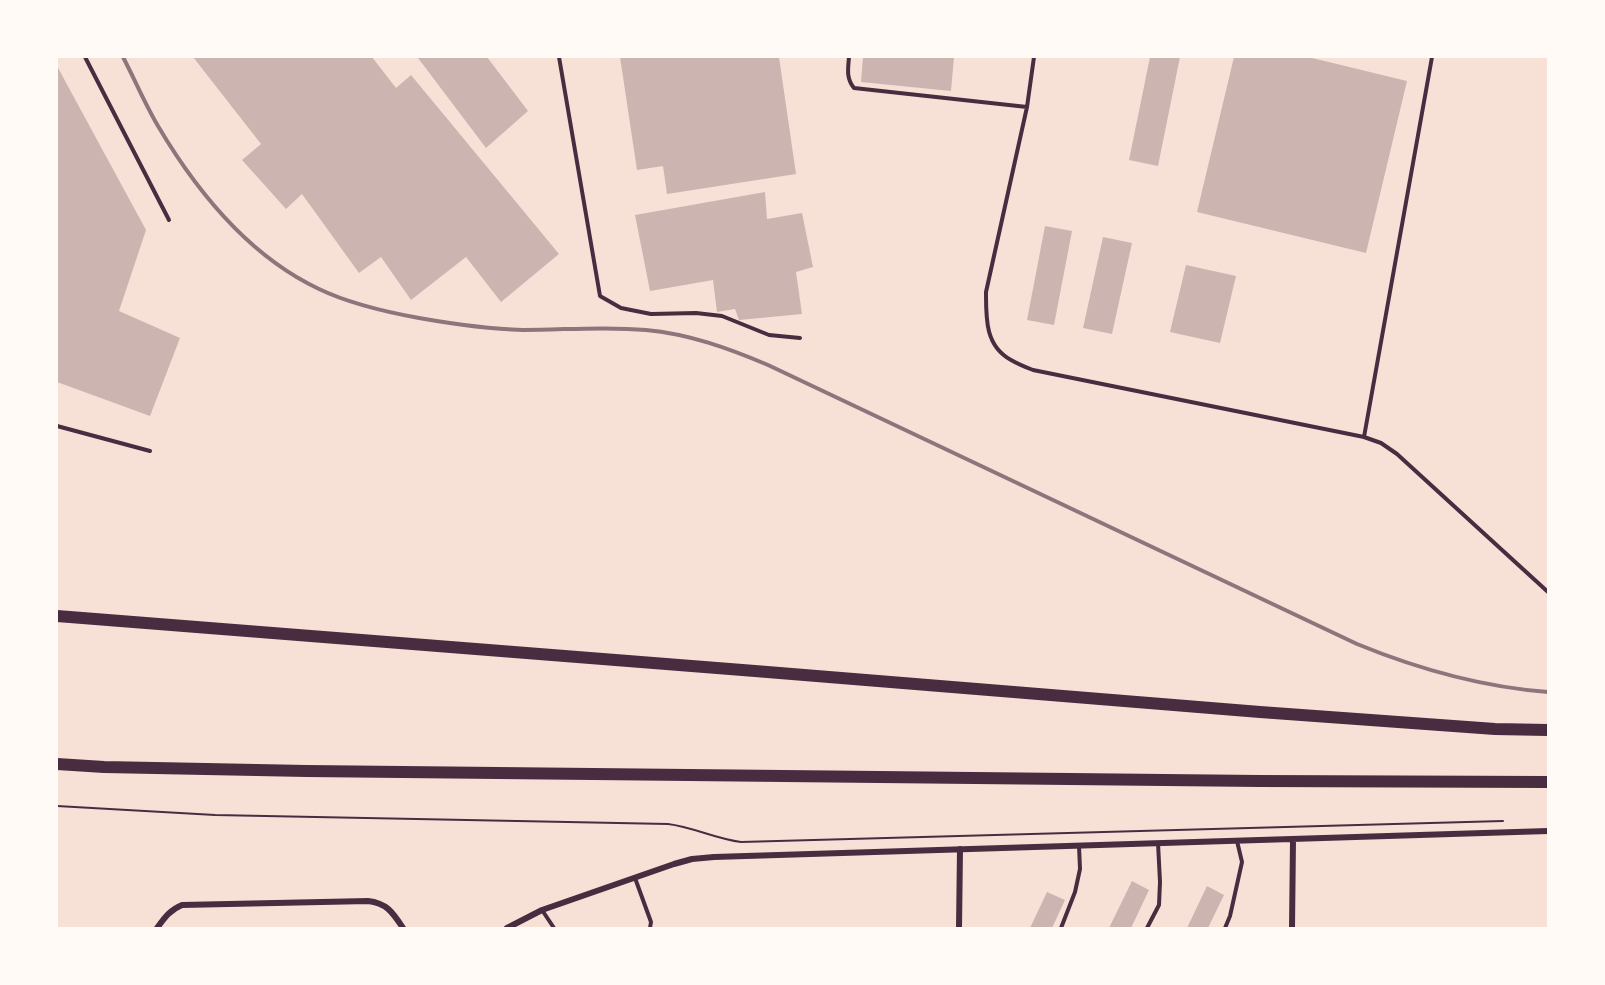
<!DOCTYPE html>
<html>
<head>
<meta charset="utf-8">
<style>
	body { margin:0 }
	#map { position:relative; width:1605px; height:985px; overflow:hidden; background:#f7e1d7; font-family:"Fira Sans Condensed",sans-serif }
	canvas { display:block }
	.frame { position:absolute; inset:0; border:58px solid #fffaf5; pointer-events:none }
</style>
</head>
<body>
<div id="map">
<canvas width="1605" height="985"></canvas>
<div class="frame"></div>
</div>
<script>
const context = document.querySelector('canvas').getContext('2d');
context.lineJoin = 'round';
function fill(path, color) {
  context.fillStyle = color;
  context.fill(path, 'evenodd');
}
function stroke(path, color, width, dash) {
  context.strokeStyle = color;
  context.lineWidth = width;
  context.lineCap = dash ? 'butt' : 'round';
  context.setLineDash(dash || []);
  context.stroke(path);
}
const building = new Path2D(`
	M193,57H372L396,88L411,75L559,254L501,302L466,257L411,300L381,257L359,273L302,194L286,209L242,160L261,144Z
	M420,57H487L528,111L486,148L418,58Z
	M620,57H779L796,174L667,194L663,166L637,170Z
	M863,57H954L951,91L861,82Z
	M1150,57H1180L1158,166L1129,160Z
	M1234,57H1308L1407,81L1366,253L1197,212Z
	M57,66L146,230L119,311L180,338L150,416L57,382Z
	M765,192L767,219L802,213L813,267L796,272L802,314L739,320L735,309L717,312L713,280L650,291L635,215Z
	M1045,226L1072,231L1054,325L1027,320Z
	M1103,237L1132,243L1112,334L1083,328Z
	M1186,265L1236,276L1220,343L1170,332Z
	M1132,881L1149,890L1131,928H1109Z
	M1207,886L1224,895L1208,928H1187Z
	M1047,892L1065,900L1052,928H1030Z`);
const path = new Path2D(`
	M57,806L215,815L668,824C693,827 716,839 741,842L1503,821`);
const service = new Path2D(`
	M85,57L169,220
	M559,57L600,296L621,308L651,314L696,313L722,316L769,335L800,338
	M849,57C848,69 846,78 854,88L1027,107
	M1034,57L1027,107L986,292C986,318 985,346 1011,360C1018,364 1025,367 1033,370L1364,437L1381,443L1397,454L1548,592
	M57,426L150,451
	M1364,437L1432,57
	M635,878L651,922L650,928
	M542,910L554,928
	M1061,928L1075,892L1080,869L1079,846
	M1147,928L1159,905L1160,882L1158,843
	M1225,928L1230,916L1242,862L1237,841`);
const minor = new Path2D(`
	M157,928C165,917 170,910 182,905L368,901C387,903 393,913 403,928
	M507,928L542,910L674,864L692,859L714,857L1548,831
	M959,928L960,849
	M1292,928L1293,840`);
const primary = new Path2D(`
	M57,616L755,671L1260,712L1495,729L1548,730
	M57,764L104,767L307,771L1260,781L1548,782`);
const rail = new Path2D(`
	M123,57C135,80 145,104 158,126C197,192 249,256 319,289C350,304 386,312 419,318C453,324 489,329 523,330C564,330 605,326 646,330C689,334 728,348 768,365L1357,644C1418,669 1482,687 1548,692`);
fill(building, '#ccb4b1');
stroke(path, '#4a2c40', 2);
stroke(service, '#4a2c40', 4);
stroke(minor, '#4a2c40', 6);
stroke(primary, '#4a2c40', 12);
stroke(rail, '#8f747c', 4);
</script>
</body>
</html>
